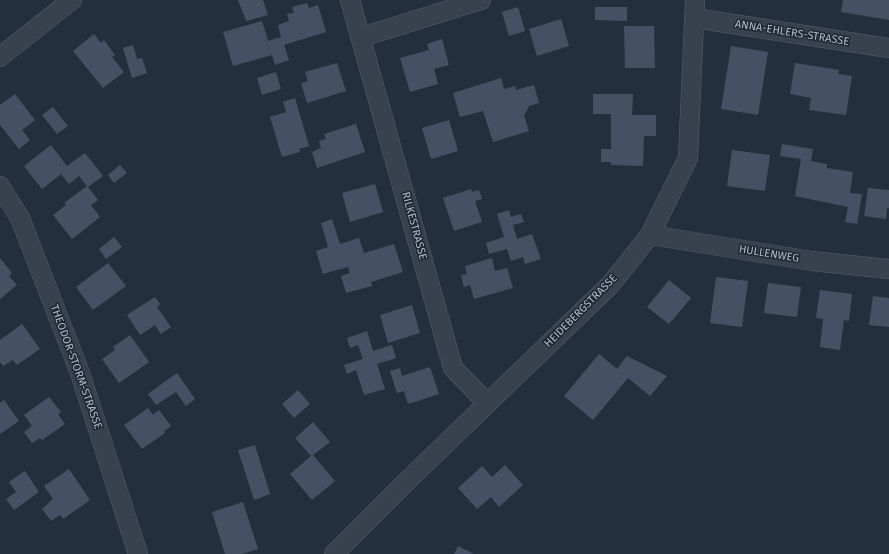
<!DOCTYPE html>
<html>
<head>
<meta charset="utf-8">
<style>
	body { margin:0 }
	canvas { display:block; background:#242f3e }
</style>
</head>
<body>
<canvas width="889" height="554"></canvas>
<script>
const context = document.querySelector('canvas').getContext('2d');
context.lineJoin = 'round';
function fill(path, color) {
  context.fillStyle = color;
  context.fill(path, 'evenodd');
}
function stroke(path, color, width, dash) {
  context.strokeStyle = color;
  context.lineWidth = width;
  context.lineCap = dash ? 'butt' : 'round';
  context.setLineDash(dash || []);
  context.stroke(path);
}
function drawText(font, color, halo, rows, align = 'center') {
  context.font = font + ' "Fira Sans",sans-serif';
  context.lineWidth = 3;
  context.setLineDash([]);
  context.textBaseline = 'middle';
  context.strokeStyle = halo;
  context.fillStyle = color;
  for (const [text, x, y, turn = 0] of rows) {
    context.save();
    context.translate(x, y);
    context.rotate((+turn || 0) * Math.PI / 180);
    context.textAlign = isNaN(turn) ? turn : align;
    if (halo) context.strokeText(text, 0, 0);
    context.fillText(text, 0, 0);
    context.restore();
  }
}
const building = new Path2D(`
	M238,0H263L268,15L246,21Z
	M843,0H889V20L841,12Z
	M307,3L309,8L318,5L326,32L284,45L289,60L275,65L272,55L233,66L223,32L262,21L268,41L281,37L278,25L289,21L287,14L294,13L292,7Z
	M518,7L525,31L509,36L502,12Z
	M595,7H627V21L595,20Z
	M561,19L569,46L537,56L529,29Z
	M624,26H654L655,68H625Z
	M94,34L101,43L104,40L115,55L112,57L124,72L103,88L73,51Z
	M442,39L449,65L434,69L438,84L410,92L400,58L429,50L427,44Z
	M133,45L137,59L142,58L147,73L132,78L123,48Z
	M731,46L768,52L758,115L721,109Z
	M337,63L346,91L307,103L301,83L308,81L305,72Z
	M795,63L839,70L838,74L852,76L846,115L809,110L811,98L790,94Z
	M276,72L281,89L262,95L257,78Z
	M501,78L504,89L515,86L516,90L534,85L539,103L529,106L524,116L529,131L493,142L483,111L460,117L453,93Z
	M15,94L35,120L22,130L30,140L19,149L0,125V105Z
	M593,94H633L632,115H656V136H644L643,166L611,165V162H601V149H611V114H593Z
	M295,98L309,146L299,149L300,152L282,157L270,117L286,112L283,102Z
	M53,107L68,126L57,134L42,115Z
	M449,120L458,151L431,159L422,128Z
	M356,124L365,152L317,168L312,152L321,148L319,141L326,139L324,134Z
	M782,144L813,149L811,161L827,164V168L853,172L850,193L862,194L857,224L845,222L848,207L795,196L801,159L780,156Z
	M51,145L67,166L85,153L103,176L88,187L98,200L91,205L100,217L72,239L53,215L66,205L64,203L87,186L79,176L69,184L61,174L42,189L24,166Z
	M732,150L770,155L765,191L727,186Z
	M120,165L127,173L114,183L108,175Z
	M375,184L383,212L350,222L342,193Z
	M868,188L889,190V208H887L886,219L864,216Z
	M471,189L472,192L479,190L482,199L475,201L482,222L454,231L443,198Z
	M509,210L511,217L521,214L524,222L513,225L517,239L532,234L541,259L525,264L523,257L511,261L507,249L489,254L486,243L504,237L497,214Z
	M332,219L340,244L359,238L364,253L394,244L403,272L371,282L372,286L346,293L341,276L350,273L348,267L323,274L316,251L328,247L321,223Z
	M114,237L122,247L106,259L99,249Z
	M0,258L12,273L9,276L17,285L0,299Z
	M492,258L495,271L507,268L513,288L474,299L470,285L464,287L461,275L467,274L465,266Z
	M108,263L126,286L93,310L76,287Z
	M716,277L748,281L742,327L710,323Z
	M669,280L691,298L669,324L647,307Z
	M768,283L801,287L797,317L764,313Z
	M820,290L852,294L849,321L844,320L840,350L820,347L823,319L816,318Z
	M873,296L889,298V327L869,325Z
	M155,297L160,304L157,307L171,327L161,334L155,325L140,335L127,315Z
	M412,305L420,333L388,343L380,315Z
	M22,324L40,349L17,365L13,360L3,366L0,362V340Z
	M367,331L373,351L392,345L396,358L377,364L385,389L364,395L356,370L347,374L344,365L363,359L358,345L350,348L347,338Z
	M130,335L149,362L119,383L102,359L115,350L113,347Z
	M599,354L617,369L627,356L667,376L650,396L628,378L593,420L564,396Z
	M430,367L439,394L408,404L404,391L397,393L390,371L400,368L402,376Z
	M177,373L195,399L186,406L176,392L156,405L148,394Z
	M298,390L310,404L294,418L282,404Z
	M49,397L61,412L58,414L65,424L42,440L40,438L32,443L24,432L32,426L24,415Z
	M4,400L19,421L0,434V403Z
	M148,408L153,415L159,410L171,426L164,431L165,433L142,449L124,425Z
	M313,422L330,442L313,455L335,481L312,500L290,474L311,456L295,438Z
	M255,445L270,494L254,500L238,450Z
	M505,465L523,485L499,507L491,497L477,509L458,488L482,466L492,477Z
	M69,469L90,500L63,519L60,515L51,521L42,509L53,499L44,486Z
	M25,471L39,492L14,510L6,499L16,492L9,482Z
	M243,502L258,549L242,554H225L212,512Z
	M458,546L474,554H454Z`);
const minor = new Path2D(`
	M350,0L453,368L487,403
	M694,18L889,48
	M362,37L481,0
	M0,57L72,0
	M0,186L20,218L80,373L138,554
	M650,235L812,261L889,269
	M334,554L408,480L611,284L650,235L688,158L695,0`);
const streetNames = [
	["ANNA-EHLERS-STRASSE",792,33,9],
	["RILKESTRASSE",414,226,75],
	["HULLENWEG",769,254,9],
	["HEIDEBERGSTRASSE",581,311,-45],
	["THEODOR-STORM-STRASSE",76,367,70]
];
fill(building, '#455162');
stroke(minor, '#565f6c', 20);
stroke(minor, '#38414e', 19);
drawText('11px', '#b4bcc9', '#1d2633', streetNames);
</script>
</body>
</html>
